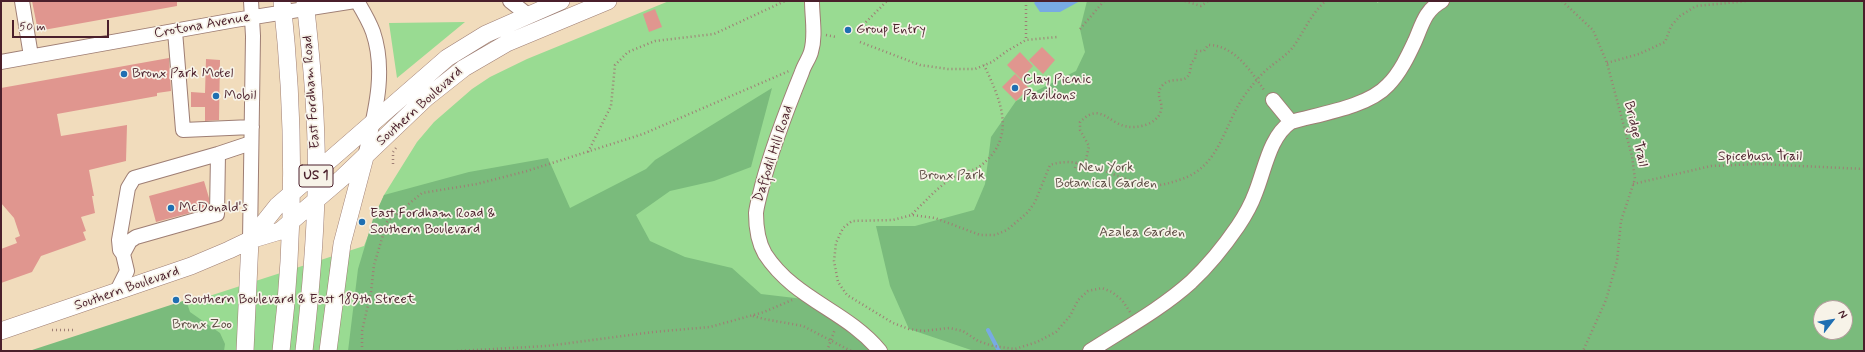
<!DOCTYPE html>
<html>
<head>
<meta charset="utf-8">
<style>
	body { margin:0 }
	#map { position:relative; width:1865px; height:352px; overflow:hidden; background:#f1dcbc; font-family:Mynerve,sans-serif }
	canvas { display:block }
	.frame { position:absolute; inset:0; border:2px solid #4a1f2b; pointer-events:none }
	.north { position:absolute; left:1813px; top:300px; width:40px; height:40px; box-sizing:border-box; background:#f7f3e8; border:1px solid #b29e9c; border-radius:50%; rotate:59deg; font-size:11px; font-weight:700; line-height:16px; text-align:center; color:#4a1f2b }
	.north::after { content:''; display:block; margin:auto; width:14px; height:18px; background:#1f6fb2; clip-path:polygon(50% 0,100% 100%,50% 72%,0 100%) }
	.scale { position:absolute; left:12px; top:20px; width:97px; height:18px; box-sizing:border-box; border:2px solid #4a1f2b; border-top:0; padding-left:5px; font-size:12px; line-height:14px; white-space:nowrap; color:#4a1f2b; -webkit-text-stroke:3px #f7f3e8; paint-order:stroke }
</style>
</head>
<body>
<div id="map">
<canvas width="1865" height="352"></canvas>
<div class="frame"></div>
<div class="north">N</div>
<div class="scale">50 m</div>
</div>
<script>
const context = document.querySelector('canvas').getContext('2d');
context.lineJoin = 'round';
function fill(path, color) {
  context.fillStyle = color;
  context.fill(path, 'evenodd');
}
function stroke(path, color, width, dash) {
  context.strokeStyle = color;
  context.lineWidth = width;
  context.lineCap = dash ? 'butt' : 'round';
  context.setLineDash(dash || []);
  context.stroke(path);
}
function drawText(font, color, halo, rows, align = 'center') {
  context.font = font + ' Mynerve,sans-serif';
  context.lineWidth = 3.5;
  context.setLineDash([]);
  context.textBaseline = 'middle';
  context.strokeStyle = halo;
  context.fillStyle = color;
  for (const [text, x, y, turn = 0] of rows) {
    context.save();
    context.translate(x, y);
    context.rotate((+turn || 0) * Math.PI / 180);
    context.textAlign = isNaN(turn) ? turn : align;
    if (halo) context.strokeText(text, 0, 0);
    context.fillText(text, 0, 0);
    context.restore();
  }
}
const green = new Path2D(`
	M669,1H1864V351H39L364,246L384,195L417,142L434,122L472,89L490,77L527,59ZM1821,308H1845V332H1821Z
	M465,22L397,78L389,23Z`);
const forest = new Path2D(`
	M1087,1H1377V3L1381,1H1864V351H974L909,329L890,286L876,226H915L974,210L985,184L991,137L1016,101L1076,71L1085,52L1080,29ZM1821,308H1845V332H1821Z
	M772,88L751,167L714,181L670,191L636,215L650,241L685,257L732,268L761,294L812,300L874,351H348L358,269L373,219L384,195L469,172L548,158L570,208L646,169L655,160Z
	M186,300L190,312L220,333L225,344L224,351H29Z`);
const water = new Path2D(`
	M1036,1H1080L1060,12H1040L1034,3Z`);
const stream = new Path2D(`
	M988,330L999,351`);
const building = new Path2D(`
	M32,1H177V6L38,31Z
	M655,9L662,27L649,32L643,14Z
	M1042,47L1055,60L1043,74L1029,60Z
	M1020,52L1033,66L1021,79L1007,65Z
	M169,58L171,91L157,93V96L57,114L61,136L127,125L126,161L89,170L94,196H92L95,213L81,217L86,231L83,232L86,240L41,256L32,272L1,283V249L17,243L15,238L20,236L14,218L1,203V88Z
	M206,59L220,60L219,120L205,121V107H191V92L205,93Z
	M1015,74L1029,88L1016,101L1002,87Z
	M204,181L209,198V208L156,222L149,196Z`);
const path = new Path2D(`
	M1026,1V40
	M1185,1L1201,6L1208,1
	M1562,1L1593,30L1607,63L1632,156L1635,179L1621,221L1617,261L1606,300L1583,351
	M863,25L887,1
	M1080,29L1104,1
	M826,35L836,37
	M860,42L920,65L948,69H975L992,62L1007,51L1026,40L1057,37
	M1607,63L1639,54L1665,42L1671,26L1680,16L1696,6L1748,1
	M588,152L611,106L615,65L628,52L655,41L714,34L785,1
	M393,164V152L396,148
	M1085,164L1089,146L1080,130V122C1103,99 1109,129 1135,127C1148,126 1164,119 1161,103C1159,97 1157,92 1162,86C1172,73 1191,90 1191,63L1195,59L1196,51H1204L1208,45C1234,45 1250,70 1264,90
	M1075,168L1077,162
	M1633,184L1711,166L1759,164L1864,169
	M912,214C926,201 941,183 959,174C965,171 973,171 979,167C1018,138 1001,101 984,65
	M1130,312L1122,300L1112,292L1102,288L1088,291L1078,300L1070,316L1056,332L1037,342L1015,349L993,346L978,341L963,331L949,328L923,331L909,329L893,323L847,295L838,282L834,261L836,243L843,228L852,221L893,220L912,215L935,218L980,235H995L1007,230L1028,212L1035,202L1050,165C1084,153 1117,182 1152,185C1161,186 1170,183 1179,180C1222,167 1223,123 1247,92C1254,83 1261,74 1270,67C1277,61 1287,55 1293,47C1304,32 1311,13 1326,1
	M753,316L764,319L803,326L851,351
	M52,330H73
	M362,351V331L371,292L374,265L387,222L422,193L477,184L527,171L643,134L789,71
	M457,351L547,346L653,332L710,327L764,312L792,300
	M827,351L835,329`);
const minor = new Path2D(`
	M22,1L31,56
	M357,1C363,11 369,21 373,32C387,73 374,116 365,157
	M510,1L528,15
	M812,1C812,18 816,36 811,52C809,59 804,65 802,72C787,109 772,147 762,186C760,195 757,204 756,213C756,226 758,242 765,254C795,300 846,310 880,351
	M175,31L183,130L252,127
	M1,62L235,20L355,1
	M1273,100L1291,122
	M218,154L217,214L136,237L130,241L123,254L120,250L119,240L128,188L134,178L218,154L251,143
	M250,240L253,36L251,1
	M116,293L127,271L123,254
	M1090,351C1124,329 1161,309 1191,282C1208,266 1225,245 1238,226C1244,217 1251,205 1255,194C1265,170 1269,137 1291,122C1319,114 1368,107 1388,85C1400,73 1408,56 1415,41C1422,25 1425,10 1442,1`);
const major = new Path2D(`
	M250,240L277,206L447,58L486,34L561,1
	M1,331L191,266L229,250L250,240L280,231L342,178L426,98L464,68L507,43L608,1
	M245,351L250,240
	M281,351C295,234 295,118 282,1
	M304,351C310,298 315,246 316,193C318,129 312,64 305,1
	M328,351L342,244L365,157`);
const markers = [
	[848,30,4,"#1f6fb2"],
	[124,74,4,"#1f6fb2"],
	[1015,88,4,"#1f6fb2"],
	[216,96,4,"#1f6fb2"],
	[171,208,4,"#1f6fb2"],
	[362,222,4,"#1f6fb2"],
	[176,300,4,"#1f6fb2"]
];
const shields = [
	[316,176,34]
];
const shieldNames = [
	["US 1",316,176]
];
const streetNames = [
	["Crotona Avenue",202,26,-10],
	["East Fordham Road",312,92,-94],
	["Southern Boulevard",420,107,-42],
	["Bridge Trail",1635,134,77],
	["Daffodil Hill Road",774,154,-72],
	["Spicebush Trail",1760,157],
	["Southern Boulevard",127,289,-19]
];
const poiNames = [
	["Group Entry",856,30],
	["Bronx Park Motel",132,74],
	["Clay Picnic",1023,80],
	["Pavilions",1023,96],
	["Mobil",224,96],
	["McDonald's",179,208],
	["East Fordham Road &",370,214],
	["Southern Boulevard",370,230],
	["Southern Boulevard & East 189th Street",184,300]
];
const parkNames = [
	["New York",1106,168],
	["Botanical Garden",1106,184],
	["Bronx Park",952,176],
	["Azalea Garden",1142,233],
	["Bronx Zoo",202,325]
];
fill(green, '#99db92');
fill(forest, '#7abb7c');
fill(water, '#78aae3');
stroke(stream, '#78aae3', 4);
fill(building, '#e0968f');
stroke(minor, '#9e7e74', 16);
stroke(major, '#9e7e74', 18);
stroke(path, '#9e7e74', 2.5, [1, 3]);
stroke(minor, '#fff', 14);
stroke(major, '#fff', 17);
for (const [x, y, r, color] of markers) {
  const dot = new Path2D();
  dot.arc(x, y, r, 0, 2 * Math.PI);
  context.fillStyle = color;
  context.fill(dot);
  stroke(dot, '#f7f3e8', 1.5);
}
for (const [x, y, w] of shields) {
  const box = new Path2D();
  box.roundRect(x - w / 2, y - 11, w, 22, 3);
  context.fillStyle = '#f7f3e8';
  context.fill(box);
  stroke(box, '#4a1f2b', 1);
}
drawText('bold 13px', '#4a1f2b', null, shieldNames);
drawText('14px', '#4a1f2b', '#f7f3e8', streetNames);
drawText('14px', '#4a1f2b', '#f7f3e8', poiNames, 'left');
drawText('14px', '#5e4e45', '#f7f3e8', parkNames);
</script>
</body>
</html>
